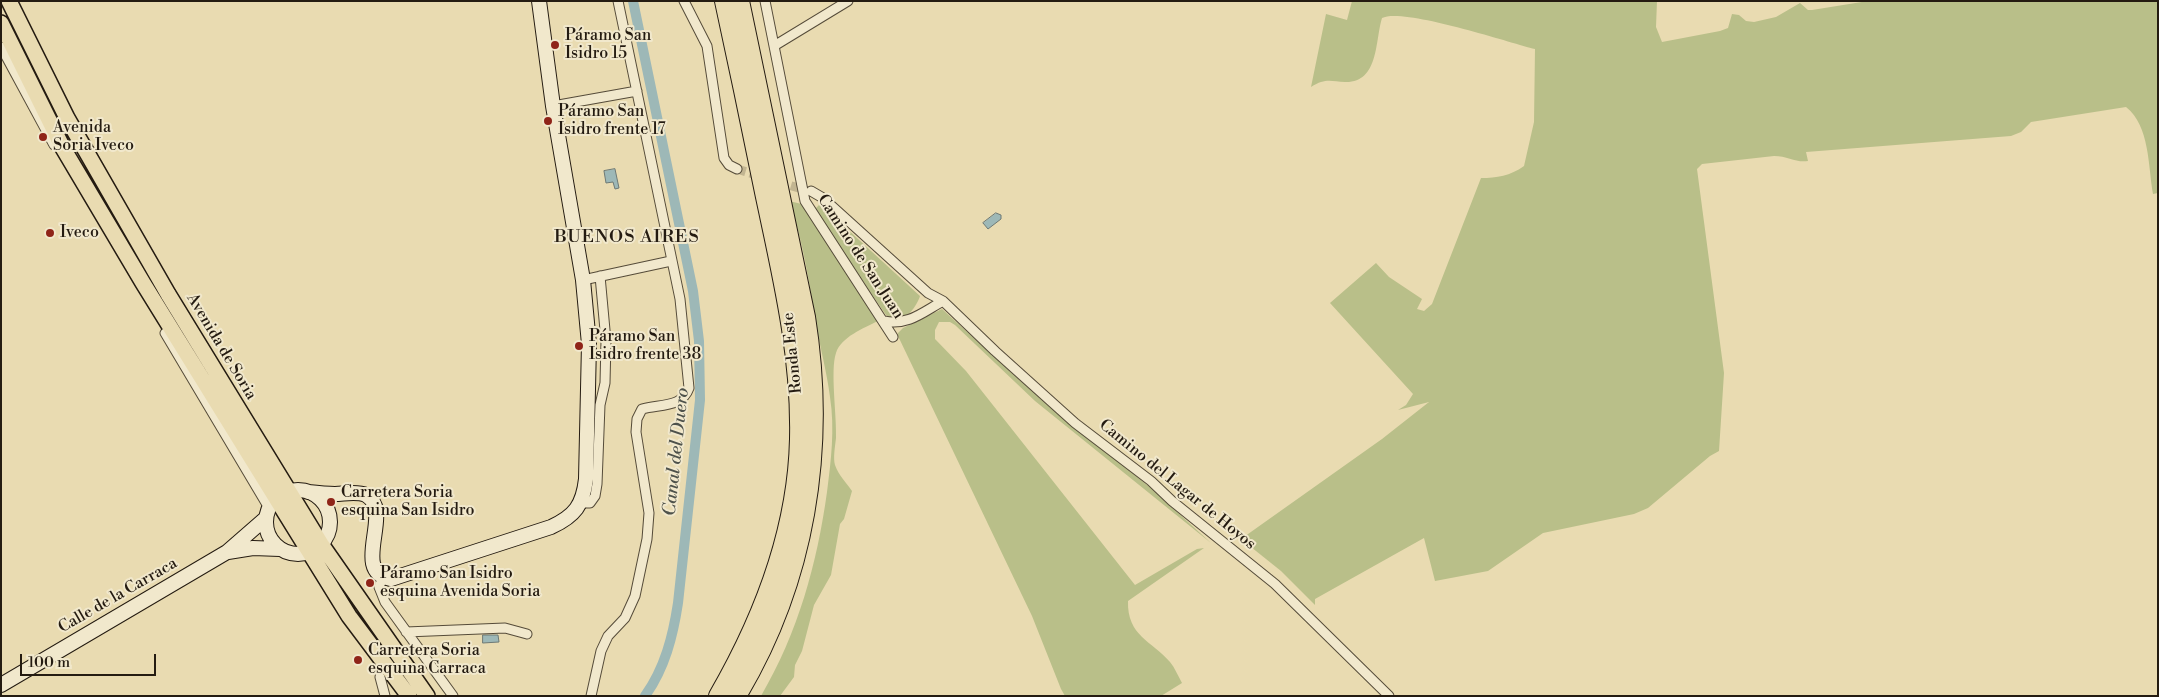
<!DOCTYPE html>
<html>
<head>
<meta charset="utf-8">
<style>
	body { margin:0 }
	#map { position:relative; width:2159px; height:697px; overflow:hidden; background:#e9dbb1; font-family:"Libre Bodoni",serif }
	canvas { display:block }
	.frame { position:absolute; inset:0; border:2px solid #241b11; pointer-events:none }
	.scale { position:absolute; left:20px; top:654px; width:136px; height:22px; box-sizing:border-box; border:2px solid #241b11; border-top:0; padding-left:6px; font-size:15px; line-height:18px; white-space:nowrap; color:#241b11; -webkit-text-stroke:4px #f1e8cc; paint-order:stroke }
</style>
</head>
<body>
<div id="map">
<canvas width="2159" height="697"></canvas>
<div class="frame"></div>
<div class="scale">100 m</div>
</div>
<script>
const ctx = document.querySelector('canvas').getContext('2d');
ctx.lineJoin = 'round';
function fill(path, color) {
  ctx.fillStyle = color;
  ctx.fill(path, 'evenodd');
}
function trace(path, color, width, dash) {
  ctx.strokeStyle = color;
  ctx.lineWidth = width;
  ctx.lineCap = dash ? 'butt' : 'round';
  ctx.setLineDash(dash || []);
  ctx.stroke(path);
}
function write(font, color, halo, rows, align = 'center') {
  ctx.font = font + ' "Libre Bodoni",serif';
  ctx.lineWidth = 4;
  ctx.setLineDash([]);
  ctx.textBaseline = 'middle';
  ctx.strokeStyle = halo;
  ctx.fillStyle = color;
  for (const [text, x, y, turn = 0] of rows) {
    ctx.save();
    ctx.translate(x, y);
    ctx.rotate((+turn || 0) * Math.PI / 180);
    ctx.textAlign = isNaN(turn) ? turn : align;
    if (halo) ctx.strokeText(text, 0, 0);
    ctx.fillText(text, 0, 0);
    ctx.restore();
  }
}
fill(new Path2D(`
	M1352,1H1657L1656,27L1662,42L1720,31L1728,28L1732,14L1739,15L1746,21L1754,22L1776,17L1800,3L1808,10H1812L1868,1H2158V193L2153,194C2148,166 2150,126 2126,107L2031,122L2021,132L2011,136L1806,152L1808,161C1796,163 1788,156 1774,156L1702,164L1697,169L1724,373L1719,451L1710,456L1648,508L1634,514L1543,533L1488,571L1435,581L1424,538L1315,599V605L1281,571L1241,539L1382,439L1429,402L1398,410L1406,405L1413,394L1330,303L1376,263L1389,277L1422,299L1417,309L1424,311L1432,304L1481,178C1497,178 1510,176 1524,166L1534,122L1535,49C1508,42 1402,7 1382,18C1375,41 1379,83 1345,82C1330,81 1325,78 1311,87L1326,14L1347,20Z
	M789,201L806,205L878,321C864,328 841,337 836,353C830,370 837,417 836,438C835,447 833,458 835,465C839,476 846,482 852,491L844,519L840,524L831,575L814,605L802,651L795,665L794,677L780,696H761C798,633 817,564 827,492C831,461 835,429 830,397C827,372 820,348 816,323C809,282 803,240 789,201Z
	M820,204L920,296C915,311 901,326 886,315L814,210Z
	M942,309L1022,382L1152,489L1211,543L1035,401L955,325L950,322H939L935,330V339L966,371L1135,585L1197,549L1204,548L1128,601C1127,636 1152,641 1170,662C1175,668 1178,676 1182,683L1161,696H1065L1061,689L1032,616L898,336V333L903,328Z`), '#b9bf89');
const water = new Path2D(`
	M615,169L619,188L615,189L613,182L606,183L604,171Z
	M996,213L1001,215V219L988,229L983,223Z
	M483,635H498L499,642L483,643Z`);
fill(water, '#9db8b7');
trace(water, '#6d7975', 1);
trace(new Path2D(`
	M633,1L693,291L699,341L700,400L678,603C673,636 665,668 645,696`), '#9db8b7', 10);
trace(new Path2D(`
	M737,169L763,177
	M778,182L809,191`), '#c2b591', 9, [9, 4.5]);
const street = new Path2D(`
	M684,1L707,46L724,158L729,165L737,169
	M765,1L805,201L893,337
	M774,46L848,1
	M1,47L54,145
	M553,106L637,91
	M811,191L823,198L928,293L943,301L995,351L1075,423L1151,481L1172,501L1275,584L1389,696
	M583,280L671,261
	M884,321C908,326 923,312 943,301
	M165,333L269,508
	M581,503H590L595,496L597,484L600,405L605,383L606,341L600,276
	M383,577L379,587L385,602L453,696
	M406,632L505,628L527,634
	M380,677L385,696
	M591,696L601,651L608,636L625,618L635,596L647,539L649,513L636,432L637,419L642,409C660,404 682,408 689,388L680,299L618,1`);
const secondary = new Path2D(`
	M266 522a32 32 0 1 1 64 0a32 32 0 1 1-64 0Z
	M308,492C317,493 326,494 335,494C344,494 357,491 366,495C395,511 349,572 391,579L551,527C575,516 583,505 586,479L589,344L583,280L553,106L539,1
	M228,552L253,548L280,549
	M1,685L227,552L266,518`);
const primary = new Path2D(`
	M9,1L67,118L168,294L321,544L427,696
	M1,23L63,148L143,283L349,616L409,696`);
const highway = new Path2D(`
	M718,696C763,618 797,529 799,439C801,356 782,277 765,197C752,132 738,66 724,1
	M737,696C806,581 827,449 806,317L740,1`);
trace(street, '#554b39', 11);
trace(secondary, '#241b11', 16);
trace(primary, '#241b11', 18);
trace(highway, '#241b11', 20);
trace(street, '#f1e8cc', 9);
trace(secondary, '#f1e8cc', 14);
trace(primary, '#e9dbb1', 15);
trace(highway, '#e9dbb1', 18);
for (const [x, y, r, color] of [
	[555,45,5,"#8f2418"],
	[548,121,5,"#8f2418"],
	[43,137,5,"#8f2418"],
	[50,233,5,"#8f2418"],
	[579,346,5,"#8f2418"],
	[331,502,5,"#8f2418"],
	[370,583,5,"#8f2418"],
	[358,660,5,"#8f2418"]
]) {
  const dot = new Path2D();
  dot.arc(x, y, r, 0, 2 * Math.PI);
  ctx.fillStyle = color;
  ctx.fill(dot);
  trace(dot, '#f1e8cc', 2);
}
write('16px', '#241b11', '#f1e8cc', [
	["Páramo San",565,36],
	["Isidro 15",565,54],
	["Páramo San",558,112],
	["Isidro frente 17",558,130],
	["Avenida",53,128],
	["Soria Iveco",53,146],
	["Iveco",60,233],
	["Páramo San",589,337],
	["Isidro frente 38",589,355],
	["Carretera Soria",341,493],
	["esquina San Isidro",341,511],
	["Páramo San Isidro",380,574],
	["esquina Avenida Soria",380,592],
	["Carretera Soria",368,651],
	["esquina Carraca",368,669]
], 'left');
write('16px', '#241b11', '#f1e8cc', [
	["Camino de San Juan",860,257,57],
	["Avenida de Soria",221,347,59],
	["Ronda Este",793,353,-96],
	["Camino del Lagar de Hoyos",1177,485,39],
	["Calle de la Carraca",118,596,-30]
]);
ctx.letterSpacing = '1px';
write('18px', '#241b11', '#f1e8cc', [
	["BUENOS AIRES",627,238]
]);
ctx.letterSpacing = '0px';
write('italic 18px', '#4e524b', '#f1e8cc', [
	["Canal del Duero",677,452,-84]
]);
</script>
</body>
</html>
